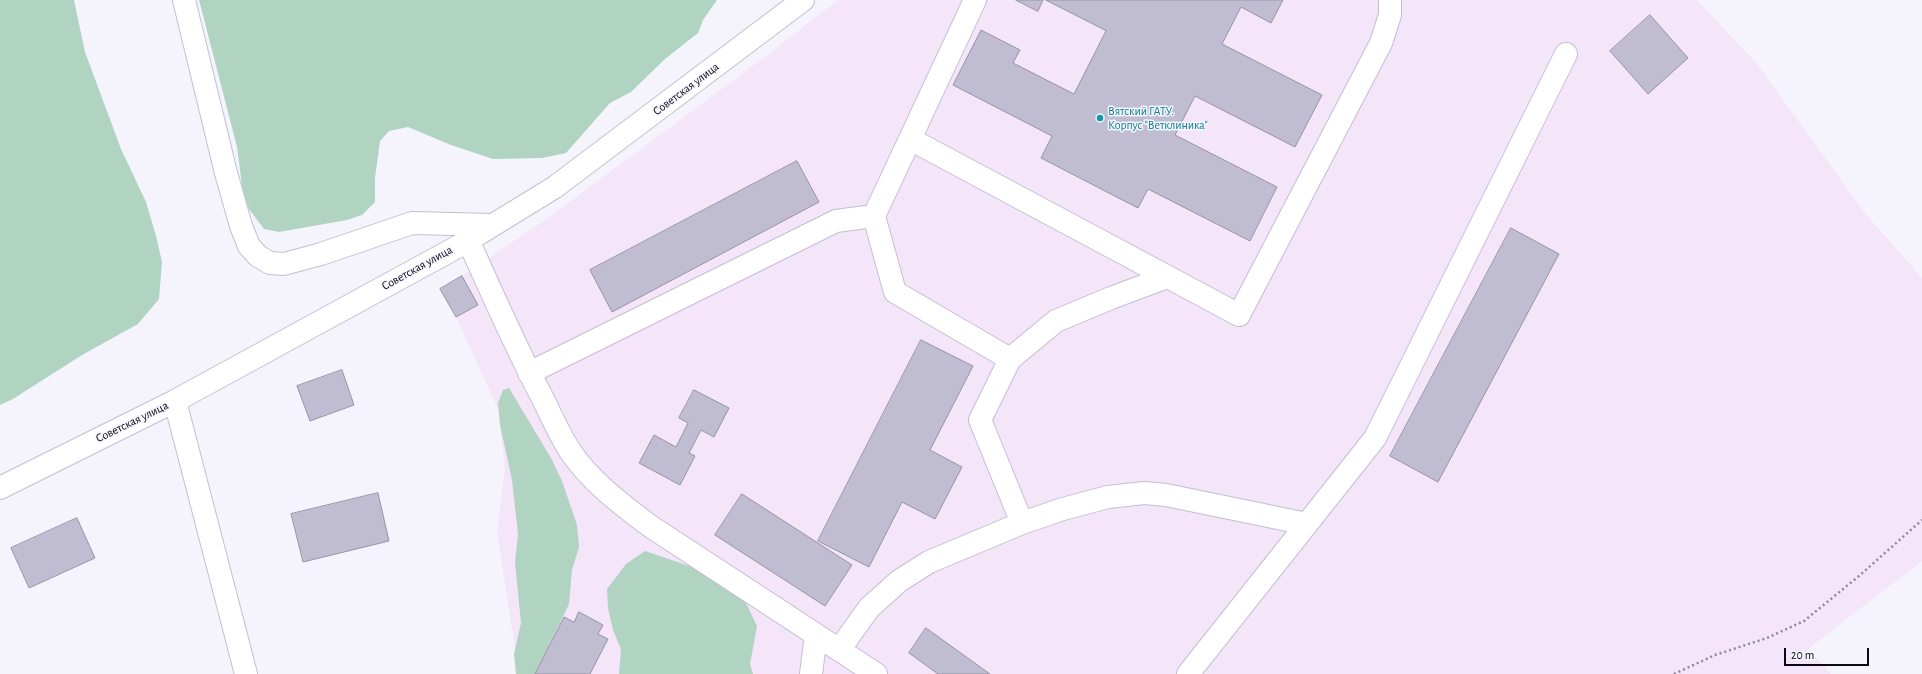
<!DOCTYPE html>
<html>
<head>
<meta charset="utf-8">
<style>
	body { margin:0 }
	#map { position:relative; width:1922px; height:674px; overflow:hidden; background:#f5f4fd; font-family:"Alegreya Sans",sans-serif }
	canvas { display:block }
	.scale { position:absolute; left:1784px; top:648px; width:85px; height:18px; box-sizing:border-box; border:2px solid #0b0a11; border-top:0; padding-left:5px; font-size:12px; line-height:14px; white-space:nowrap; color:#0b0a11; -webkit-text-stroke:3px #f5f4fd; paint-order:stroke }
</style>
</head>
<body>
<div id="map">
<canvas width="1922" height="674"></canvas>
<div class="scale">20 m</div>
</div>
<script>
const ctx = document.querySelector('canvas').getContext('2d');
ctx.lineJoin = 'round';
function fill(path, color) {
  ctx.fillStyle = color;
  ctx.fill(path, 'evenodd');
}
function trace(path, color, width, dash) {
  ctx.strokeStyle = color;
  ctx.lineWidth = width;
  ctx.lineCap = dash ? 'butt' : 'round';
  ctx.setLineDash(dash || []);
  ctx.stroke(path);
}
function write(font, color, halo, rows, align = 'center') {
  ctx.font = font + ' "Alegreya Sans",sans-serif';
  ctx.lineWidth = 3;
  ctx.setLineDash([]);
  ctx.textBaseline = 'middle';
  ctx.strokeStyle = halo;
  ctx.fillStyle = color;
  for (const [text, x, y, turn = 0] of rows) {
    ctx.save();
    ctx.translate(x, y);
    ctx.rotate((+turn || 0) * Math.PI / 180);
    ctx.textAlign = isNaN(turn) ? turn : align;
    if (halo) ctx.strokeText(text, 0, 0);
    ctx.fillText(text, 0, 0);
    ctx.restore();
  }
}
fill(new Path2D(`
	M838,0H1697L1758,65L1864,212L1922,278V561L1808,649L1831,674H519L497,532L505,468L498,409L456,317L440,289L462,276L548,218L766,56Z`), '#f4e5f9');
fill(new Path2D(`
	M0,0H74L85,52L121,149L146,202L156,236L162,262L159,299L138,324L82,355L13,399L0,405Z
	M199,0H717L703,20L698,33L665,59L631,92L610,103L566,153L542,158L493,159L451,145L408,127L389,131L380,141L375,178V202L362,215L347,220L279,232L264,229L249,209L243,193L237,147Z
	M509,388L551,458L562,481L577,525L579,547L572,570L569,604L535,674H516L514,654L521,623L515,562L518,534L512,480L500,425L498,403L503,390Z
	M645,551L707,572L745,601L757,626L750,664L753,674H619L621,649L613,630L608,608L607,589L626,564Z`), '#b1d3c1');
const building = new Path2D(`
	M1016,0H1043L1038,11Z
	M1046,0H1283L1271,23L1241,7L1222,44L1322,95L1295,147L1195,96L1175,135L1277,187L1250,241L1148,189L1138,208L1041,158L1052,136L953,85L981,30L1020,50L1013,63L1074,94L1106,31Z
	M1650,15L1688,58L1648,94L1610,51Z
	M797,161L819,202L612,312L590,270Z
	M1511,228L1559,254L1438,482L1390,456Z
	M462,276L478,305L456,317L440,289Z
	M921,340L973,366L930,450L962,467L935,519L902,502L869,567L818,541Z
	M342,370L354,405L310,421L297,386Z
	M694,390L729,408L714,437L701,430L689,453L695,456L680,485L639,463L654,435L676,447L688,423L679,418Z
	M378,493L389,541L303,562L291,514Z
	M742,494L852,565L825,606L715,535Z
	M77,518L95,558L29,588L11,548Z
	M579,612L603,625L598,634L608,639L590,674H535L564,617L574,622Z
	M926,628L990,674H938L909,653Z`);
fill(building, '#c0bdd2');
trace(building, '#9794a7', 1);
const minor = new Path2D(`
	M184,0L226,173L241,226L249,246L258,256L270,263L284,264L321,254L412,223L493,225
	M975,0L874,216L895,292L1010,359L1056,321L1111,298L1167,277
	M910,139L1239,315L1381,43L1390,15V0
	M468,240C492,293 515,346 542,397C551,415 559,434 570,451C591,482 621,504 650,526L876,674
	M1010,359L980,420L1022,523
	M529,373L836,221L874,216
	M175,401L246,674
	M0,488L175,401L459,246L555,187L803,0
	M839,650L869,608L899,581L929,562L1022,523L1063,509L1108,497L1144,493L1166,495L1307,524
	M811,674L816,635
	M1188,674L1375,438L1566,54`);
trace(minor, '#c2bfd3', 24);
trace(new Path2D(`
	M1674,674L1715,655L1767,638L1804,621L1859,576L1922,520`), '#8b8a93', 2.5, [2, 3]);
trace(minor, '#fff', 22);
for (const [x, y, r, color] of [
	[1100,118,4,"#0f9aa8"]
]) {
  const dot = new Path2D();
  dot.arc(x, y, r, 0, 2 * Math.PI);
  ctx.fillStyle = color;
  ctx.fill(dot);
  trace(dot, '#f5f4fd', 1.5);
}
write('12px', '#0b0a11', '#f5f4fd', [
	["Советская улица",686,89,-37],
	["Советская улица",417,268,-29],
	["Советская улица",132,422,-26]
]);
write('12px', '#0d838f', '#f5f4fd', [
	["Вятский ГАТУ.",1108,111],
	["Корпус \"Ветклиника\"",1108,125]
], 'left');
</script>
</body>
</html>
